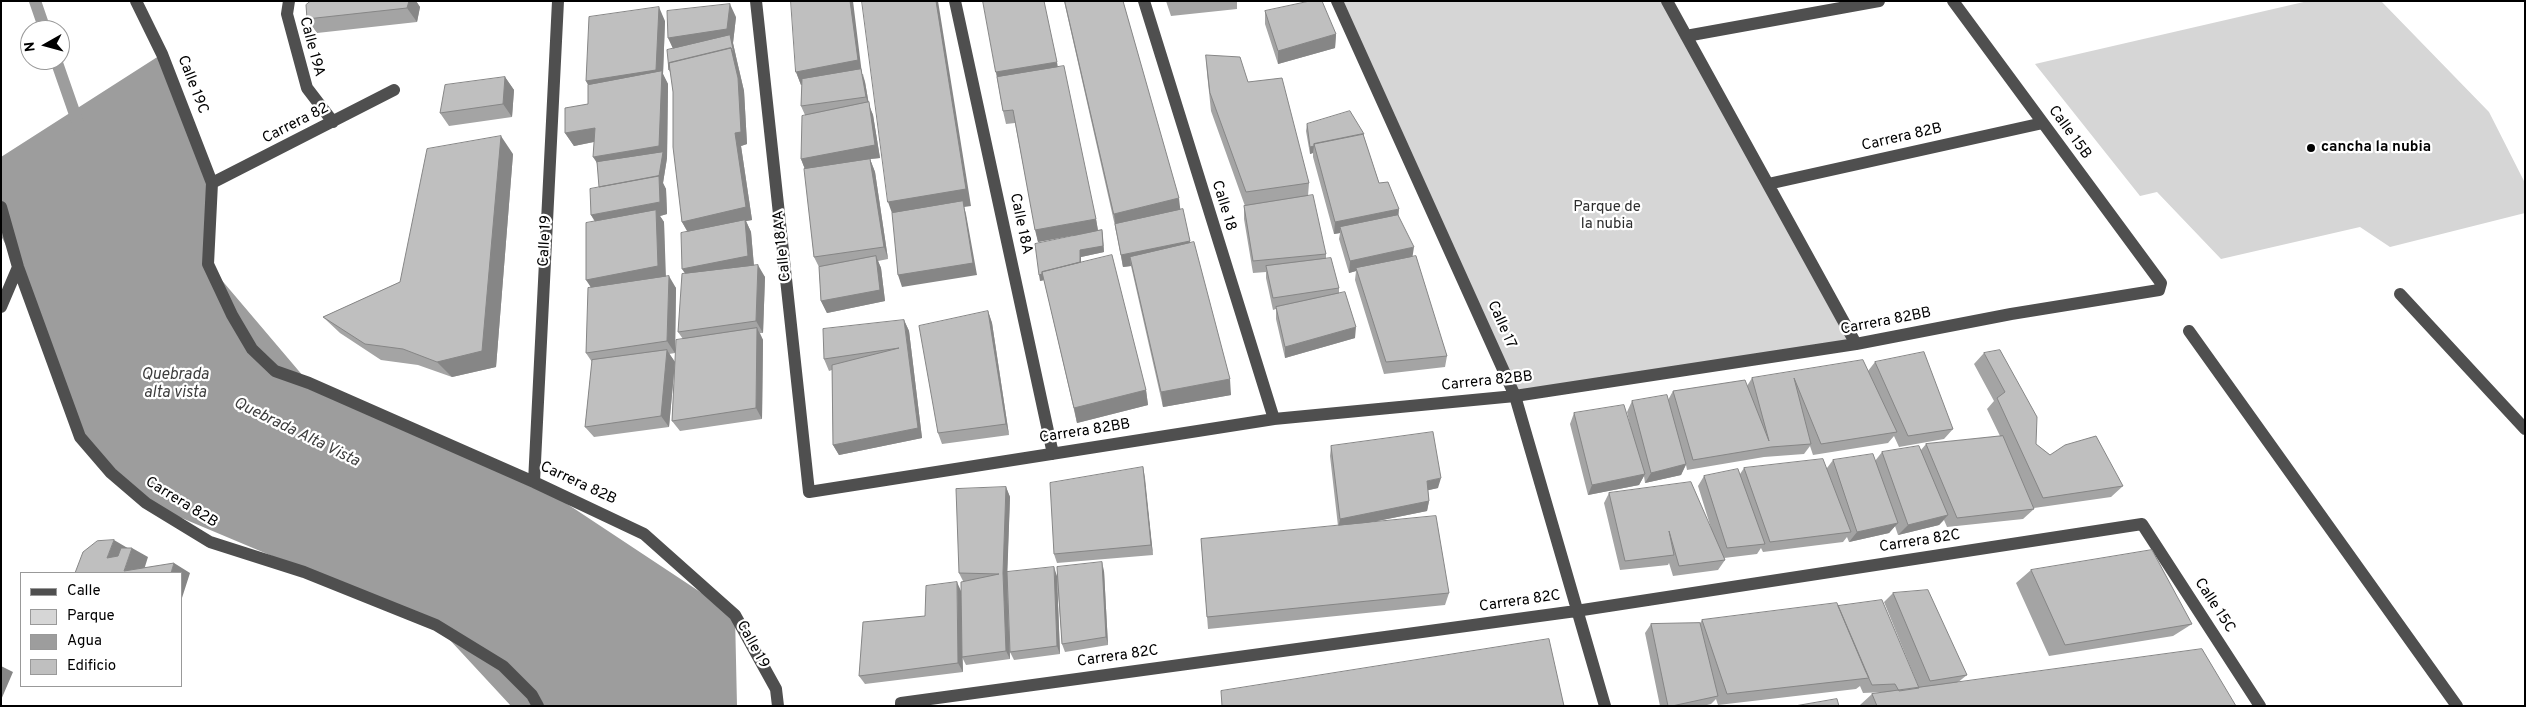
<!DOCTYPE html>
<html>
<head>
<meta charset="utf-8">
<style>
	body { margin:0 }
	#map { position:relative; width:2526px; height:707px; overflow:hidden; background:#fff; font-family:Overpass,sans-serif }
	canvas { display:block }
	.frame { position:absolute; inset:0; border:2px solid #000; pointer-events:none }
	.legend { position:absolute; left:20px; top:572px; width:162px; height:115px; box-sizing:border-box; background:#fff; border:1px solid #999; margin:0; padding:6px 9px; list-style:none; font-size:15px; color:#000 }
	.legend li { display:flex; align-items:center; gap:10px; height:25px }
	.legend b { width:25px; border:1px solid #999 }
	.north { position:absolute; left:20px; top:20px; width:50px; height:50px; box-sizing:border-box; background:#fff; border:1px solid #999; border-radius:50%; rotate:263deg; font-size:14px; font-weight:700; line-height:20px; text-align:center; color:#000 }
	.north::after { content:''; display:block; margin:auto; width:18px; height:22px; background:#000; clip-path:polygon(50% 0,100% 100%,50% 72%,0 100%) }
</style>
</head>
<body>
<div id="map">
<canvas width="2526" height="707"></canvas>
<div class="frame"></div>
<ul class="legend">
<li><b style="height:6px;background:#4f4f4f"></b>Calle</li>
<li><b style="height:14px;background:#d6d6d6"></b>Parque</li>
<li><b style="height:14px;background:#9d9d9d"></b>Agua</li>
<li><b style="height:14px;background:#bfbfbf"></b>Edificio</li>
</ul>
<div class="north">N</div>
</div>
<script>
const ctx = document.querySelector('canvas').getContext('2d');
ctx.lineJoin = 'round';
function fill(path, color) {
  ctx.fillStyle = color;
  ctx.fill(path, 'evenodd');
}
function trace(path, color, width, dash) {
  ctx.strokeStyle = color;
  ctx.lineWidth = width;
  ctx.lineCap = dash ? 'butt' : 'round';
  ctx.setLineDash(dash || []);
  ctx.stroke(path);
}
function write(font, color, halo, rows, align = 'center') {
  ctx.font = font + ' Overpass,sans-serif';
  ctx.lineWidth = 4.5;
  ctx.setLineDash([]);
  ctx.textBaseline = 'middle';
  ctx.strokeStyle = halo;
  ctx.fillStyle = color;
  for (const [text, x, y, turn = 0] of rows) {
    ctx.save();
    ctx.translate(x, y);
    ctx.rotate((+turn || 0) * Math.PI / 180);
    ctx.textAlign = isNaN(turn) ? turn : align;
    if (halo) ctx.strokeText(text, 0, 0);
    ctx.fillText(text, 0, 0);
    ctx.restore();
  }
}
fill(new Path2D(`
	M1337,1H1667L1856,344L1516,396Z
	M2308,1H2381L2489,112L2525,183V213L2390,247L2360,227L2221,259L2157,192L2140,196L2035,64Z`), '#d6d6d6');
fill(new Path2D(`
	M162,54L212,183L208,264L309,383L534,482L735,615L737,706H511L436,625L146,503L80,437L18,267L1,236V157Z`), '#9d9d9d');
trace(new Path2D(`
	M35,1L45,30
	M56,60L79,126`), '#9d9d9d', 12);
trace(new Path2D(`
	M136,1L162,54L212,183L208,264L232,315L252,349L275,371L309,383L534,482L644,534L735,615L776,689L778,706
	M289,1L287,14L307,88L333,122
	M756,1L809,492L1274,419L1515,396L1856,344L2011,314L2159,290L2161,283L1953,1
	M955,1L1053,454
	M1144,1L1274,419
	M1337,1L1515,396L1605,706
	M1667,1L1856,344
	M1686,36L1879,1
	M212,183L394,90
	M1768,184L2043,123
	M1,207L18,267L80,437L111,473L146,503L210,542L304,572L436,625L503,666L532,695L538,706
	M2400,294L2525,429
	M1,307L18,267
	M2189,331L2457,706
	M534,482L558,1
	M901,706V703L1576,611L2142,524L2260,706`), '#4f4f4f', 12);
fill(new Path2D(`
	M311,1H416L420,7L417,22L317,33L307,19Z
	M983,1L1058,67L1096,219L1098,230H1102L1103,236L1104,252L1081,257V262L1146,390L1148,405L1077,423L1044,280L1040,281L1074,235L1038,242L1015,123L1006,124L1003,111Z
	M1064,1H1123L1180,210L1190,243L1231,395L1163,407L1131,266L1123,267L1115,226Z
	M1166,1H1237V9L1171,16Z
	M1265,11L1336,34L1335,48L1278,64L1265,24Z
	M736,17L733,43L737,61L744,91L747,144L741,146L752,220L746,221L751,232L754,265L765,277L763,333H760L763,340L762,419L680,431L672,421L675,362L669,427L594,437L585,427L592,362L586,353L595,222L591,215L600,187L594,142L574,146L565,133L588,104V85L586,81L665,21L663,74L668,84L667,158L663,183L666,189L667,214L660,216L664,222L665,276L676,288L675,353L669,354L675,362L683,339L678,332L685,274L687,231L682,222L673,49Z
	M1206,55L1248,82L1309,183L1308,196L1326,254V259L1339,288V293L1355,338L1285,358L1276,319V309L1273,310L1266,278V272L1253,273L1244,219V206H1245L1211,111L1207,73Z
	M796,72L863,74L865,82L869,105L873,115L880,158L870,159L875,172L888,259L878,261L881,268L885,301L827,313L821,301L819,267L814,257L805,169L801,159L805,115L801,106L802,85H801Z
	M505,77L514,90L512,117L449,126L440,113Z
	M1307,124L1364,137L1379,183L1398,215L1412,257L1447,356L1445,367L1384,374L1355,280L1356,271L1349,273L1339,239L1340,233L1334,234L1313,157V153L1310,154L1306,131Z
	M513,154L496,367L452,377L418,365L381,360L340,333L323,317L400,282Z
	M988,311L992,323L1009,435L942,444L938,433Z
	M904,320L909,331L922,438L839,455L833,445L832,370L829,371L824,359Z
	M1984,353L2036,444L2050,455L2123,486L2111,497L2034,508V509L2023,519L1947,527L1944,520L1939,525L1898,535L1895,526L1889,533L1849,542L1847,537L1843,542L1763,552L1761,548L1757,554L1724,558L1725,560L1718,570L1673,576L1669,563L1668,565L1620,570L1604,503L1609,493L1711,528L1698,486L1704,476L1740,474L1744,468H1827L1833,460L1875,461L1882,452L1921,450L1926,444L2000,436L1987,409L1994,401L1974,364Z
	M1875,362L1953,429L1944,439L1899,447L1894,436L1888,443L1813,455L1810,446L1804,454L1764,457L1687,470L1686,465L1681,475L1645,483L1644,476L1639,485L1588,495L1570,424L1574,413L1633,437L1627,412L1632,401L1668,400L1673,391L1747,386L1752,378L1868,371Z
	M1331,446L1438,488L1428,490L1429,501L1427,511L1367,523L1449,593L1445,605L1208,629L1201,539L1338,526L1330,456Z
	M1143,467L1153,555L1057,563L1054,554Z
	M1006,487L1010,497L1007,572L1057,576L1104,571L1108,645L1065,652L1062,644L1057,579L1060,654L1014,660L1010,652L1007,576L1010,659L966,665L962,657L963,672L865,684L859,676L962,617L963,581L959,573Z
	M2031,570L2192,624L2173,636L2049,656L2016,583Z
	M1893,593L1967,675L1957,683L2236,706H1860V705L1872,694L1885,692L1863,693L1860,686L1856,689L1718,705L1716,699L1711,704L1703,706H1660L1645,633L1651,624L1700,623L1702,620L1838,606L1919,688L1884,602Z`), '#a4a4a4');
fill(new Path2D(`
	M409,1H416L420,7L417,22L407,8Z
	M850,1H853L862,74L865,82L869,105L873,115L880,158L870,159L875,172L888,259L884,247L806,172L801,159L869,107L866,97L862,74L801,85L796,72Z
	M936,1H938L971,206L964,207L966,214L977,275L902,287L898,275L894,219L888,202Z
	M730,4L736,17L733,43L737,61L744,91L747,144L741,146L752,220L746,221L751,232L754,268L690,281L682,269L689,234L682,222L673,77L669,70L731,48L732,43L674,51L668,38Z
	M659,7L665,21L663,74L668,84L667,158L663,183L666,189L667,214L660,216L664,222L666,278L594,292L586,280L599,227L591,215L660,202L601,169L593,157L659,146L594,94L586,81Z
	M1336,34L1335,48L1278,64V51Z
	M1057,62L1060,80L1000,90L996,72Z
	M505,77L514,90L512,117L503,104Z
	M595,128L603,140L574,146L565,133Z
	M501,136L513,154L496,367L452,377L437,362Z
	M1314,146L1313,153L1310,154V147Z
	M1179,198L1181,215L1116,231L1114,214Z
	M1399,209L1398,222L1340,227V233L1334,234L1335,222Z
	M1096,219L1098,231L1038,242L1035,230Z
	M1102,230L1104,252L1081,257V272L1040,281L1039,275L1080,250Z
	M1190,241L1191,253L1130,257L1131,266L1123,267L1121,255Z
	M1414,247L1412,260L1356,268V271L1349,273L1350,261Z
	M876,256L881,268L885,301L827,313L821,301Z
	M758,265L765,277L763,333L756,321Z
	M669,276L676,288L675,353L667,341Z
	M988,311L992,323L1009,435L1006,424Z
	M904,320L909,331L922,438L839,455L833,445L918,428Z
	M1356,327L1355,338L1285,358V347Z
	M757,328L763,340L762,419L756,408Z
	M667,350L675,362L669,427L661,416Z
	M1230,379L1231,395L1163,407L1161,392Z
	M1146,390L1148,405L1077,423L1074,408Z
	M1686,464L1681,475L1645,483L1651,473Z
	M1143,467L1145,478L1153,555L1151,545Z
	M1645,474L1639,485L1588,495L1592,485Z
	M1441,478L1438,488L1425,491L1427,481Z
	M1006,487L1010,497L1007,583L1010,659L1006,651L1003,573Z
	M1429,501L1427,511L1338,529L1340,519Z
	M1948,515L1939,525L1898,535L1908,525Z
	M1898,523L1889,533L1849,542L1857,532Z
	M114,540L131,550L124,568L107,558Z
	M132,548L148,557L143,573L124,571Z
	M1102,562L1104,571L1108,645L1106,637Z
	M174,563L190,573L181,601V573H171Z
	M1054,567L1057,576L1060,654L1057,646Z
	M957,582L961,591L963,672L958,663Z
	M1,666L13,672L1,700Z`), '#868686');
const building = new Path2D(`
	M311,1H409L407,8L307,19L306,5Z
	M791,1H850L858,60L796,72Z
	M862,1H936L966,189L888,202Z
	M983,1H1044L1057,62L996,72Z
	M1065,1H1123L1179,198L1114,214Z
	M1310,1H1322L1336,34L1278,51L1265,11Z
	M730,4L727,29L668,38L667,11Z
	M659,7L656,70L586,81L589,17Z
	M730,35L734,54L731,48L669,63V70L667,50Z
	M731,48L738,78L741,132L735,133L746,207L682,222L673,147V92L669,63Z
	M1206,55L1240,57L1248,82L1282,78L1309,183L1246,192L1210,93Z
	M1064,66L1096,219L1035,230L1013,110L1003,111L997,77Z
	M861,69L866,97L801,106L802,79Z
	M662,71L659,146L593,157L595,128L565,133V108L588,104V85Z
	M505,77L503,104L440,113L445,85Z
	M869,102L875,145L801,159L802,116Z
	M1350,111L1364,134L1314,144V146L1310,147L1307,124Z
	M1363,134L1379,183L1388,182L1399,209L1335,222L1314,144Z
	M501,136L482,351L437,362L403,349L365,344L323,317L400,282L427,149Z
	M663,152L659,176L599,187L597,162Z
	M870,159L884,247L814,257L804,169Z
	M659,176L660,202L591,215L590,189Z
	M1313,195L1326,254L1253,261L1244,206Z
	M963,201L973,263L898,275L892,213Z
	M1183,209L1190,241L1121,255L1115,224Z
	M656,210L658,266L586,280V223Z
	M1398,215L1414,247L1350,261L1340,227Z
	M745,220L748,256L682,269L681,233Z
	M1102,230L1103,246L1080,250V262L1042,272V274L1039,275L1035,244Z
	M1194,242L1230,379L1161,392L1130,257Z
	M1112,255L1146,390L1074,408L1042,272Z
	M876,256L880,290L821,301L819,267Z
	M1416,256L1447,356L1386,362L1356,268Z
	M1331,258L1339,288L1273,298L1266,266Z
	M758,265L756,321L678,332L682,274Z
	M669,276L667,341L586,353L588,288Z
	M1345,292L1356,327L1285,347L1276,307Z
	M988,311L1006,424L938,433L919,326Z
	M904,320L918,428L833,445L832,365L899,348L824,359L823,329Z
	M757,328L756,408L672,421L676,340Z
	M667,350L661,416L585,427L592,360Z
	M2000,350L2037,417L2036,444L2050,455L2065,445L2096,436L2123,486L2043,498L1997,398L2005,392L1984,353Z
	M1924,352L1953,429L1908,436L1875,362Z
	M1863,360L1897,432L1821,444L1794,378L1811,444L1771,447L1693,460L1673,391L1745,380L1769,441L1752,378Z
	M1667,395L1686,464L1651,473L1632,401Z
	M1624,405L1645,474L1592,485L1574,413Z
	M1433,432L1441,478L1427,481L1429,501L1340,519L1331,446Z
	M2003,436L2034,509L1957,518L1926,444Z
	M1919,446L1948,515L1908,525L1882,452Z
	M1873,454L1898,523L1857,532L1833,460Z
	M1823,459L1851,532L1770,542L1744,468Z
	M1143,467L1151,545L1054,554L1050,483Z
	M1738,469L1765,544L1727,548L1704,476Z
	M1691,482L1725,560L1679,566L1669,531L1674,555L1625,561L1609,493Z
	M1006,487L1003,573L1006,651L962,657L961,582L999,574L959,573L956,489Z
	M1436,516L1449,593L1207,617L1201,539Z
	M114,540L107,558L118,556L121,548H132L124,571L174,563L171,573H75L83,552L97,541Z
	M2152,550L2192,624L2065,645L2031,570Z
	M1102,562L1106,637L1062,644L1057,567Z
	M1054,567L1057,646L1010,652L1007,572Z
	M957,582L958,663L859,676L863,622L925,616L926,586Z
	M1928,590L1967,675L1930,681L1893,593Z
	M1882,600L1919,688L1899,691L1895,684L1872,685L1865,670L1838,606Z
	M1837,603L1869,678L1727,694L1702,620Z
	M1700,623L1718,696L1672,706H1668L1651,624Z
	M1549,639L1564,706H1222L1221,691Z
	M2202,649L2236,706H1877L1872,694Z
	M1837,699L1839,706H1795Z`);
fill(building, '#bfbfbf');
trace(building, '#868686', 1);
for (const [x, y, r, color] of [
	[2311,148,5,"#000"]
]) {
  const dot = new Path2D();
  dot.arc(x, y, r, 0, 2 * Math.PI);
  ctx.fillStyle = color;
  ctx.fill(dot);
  trace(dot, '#fff', 2);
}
write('15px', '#000', '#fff', [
	["Calle 19A",311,47,75],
	["Calle 19C",192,85,69],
	["Carrera 82",296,124,-27],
	["Calle 15B",2069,133,54],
	["Carrera 82B",1902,138,-13],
	["Calle 18",1223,206,73],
	["Calle 18A",1020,224,78],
	["Calle 19",546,241,-87],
	["Calle 18AA",783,246,-96],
	["Carrera 82BB",1886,322,-11],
	["Calle 17",1501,325,66],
	["Carrera 82BB",1487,382,-6],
	["Carrera 82BB",1085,432,-9],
	["Carrera 82B",578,484,25],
	["Carrera 82B",181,503,32],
	["Carrera 82C",1920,542,-9],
	["Carrera 82C",1520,602,-8],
	["Calle 15C",2214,606,57],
	["Calle 19",752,645,61],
	["Carrera 82C",1118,657,-8]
]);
write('bold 15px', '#000', '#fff', [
	["cancha la nubia",2321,148]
], 'left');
write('15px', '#2d2d2d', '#fff', [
	["Parque de",1607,208],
	["la nubia",1607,225]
]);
write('italic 16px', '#3e3e3e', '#fff', [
	["Quebrada",175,376],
	["alta vista",175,394],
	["Quebrada Alta Vista",296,433,26]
]);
</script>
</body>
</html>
